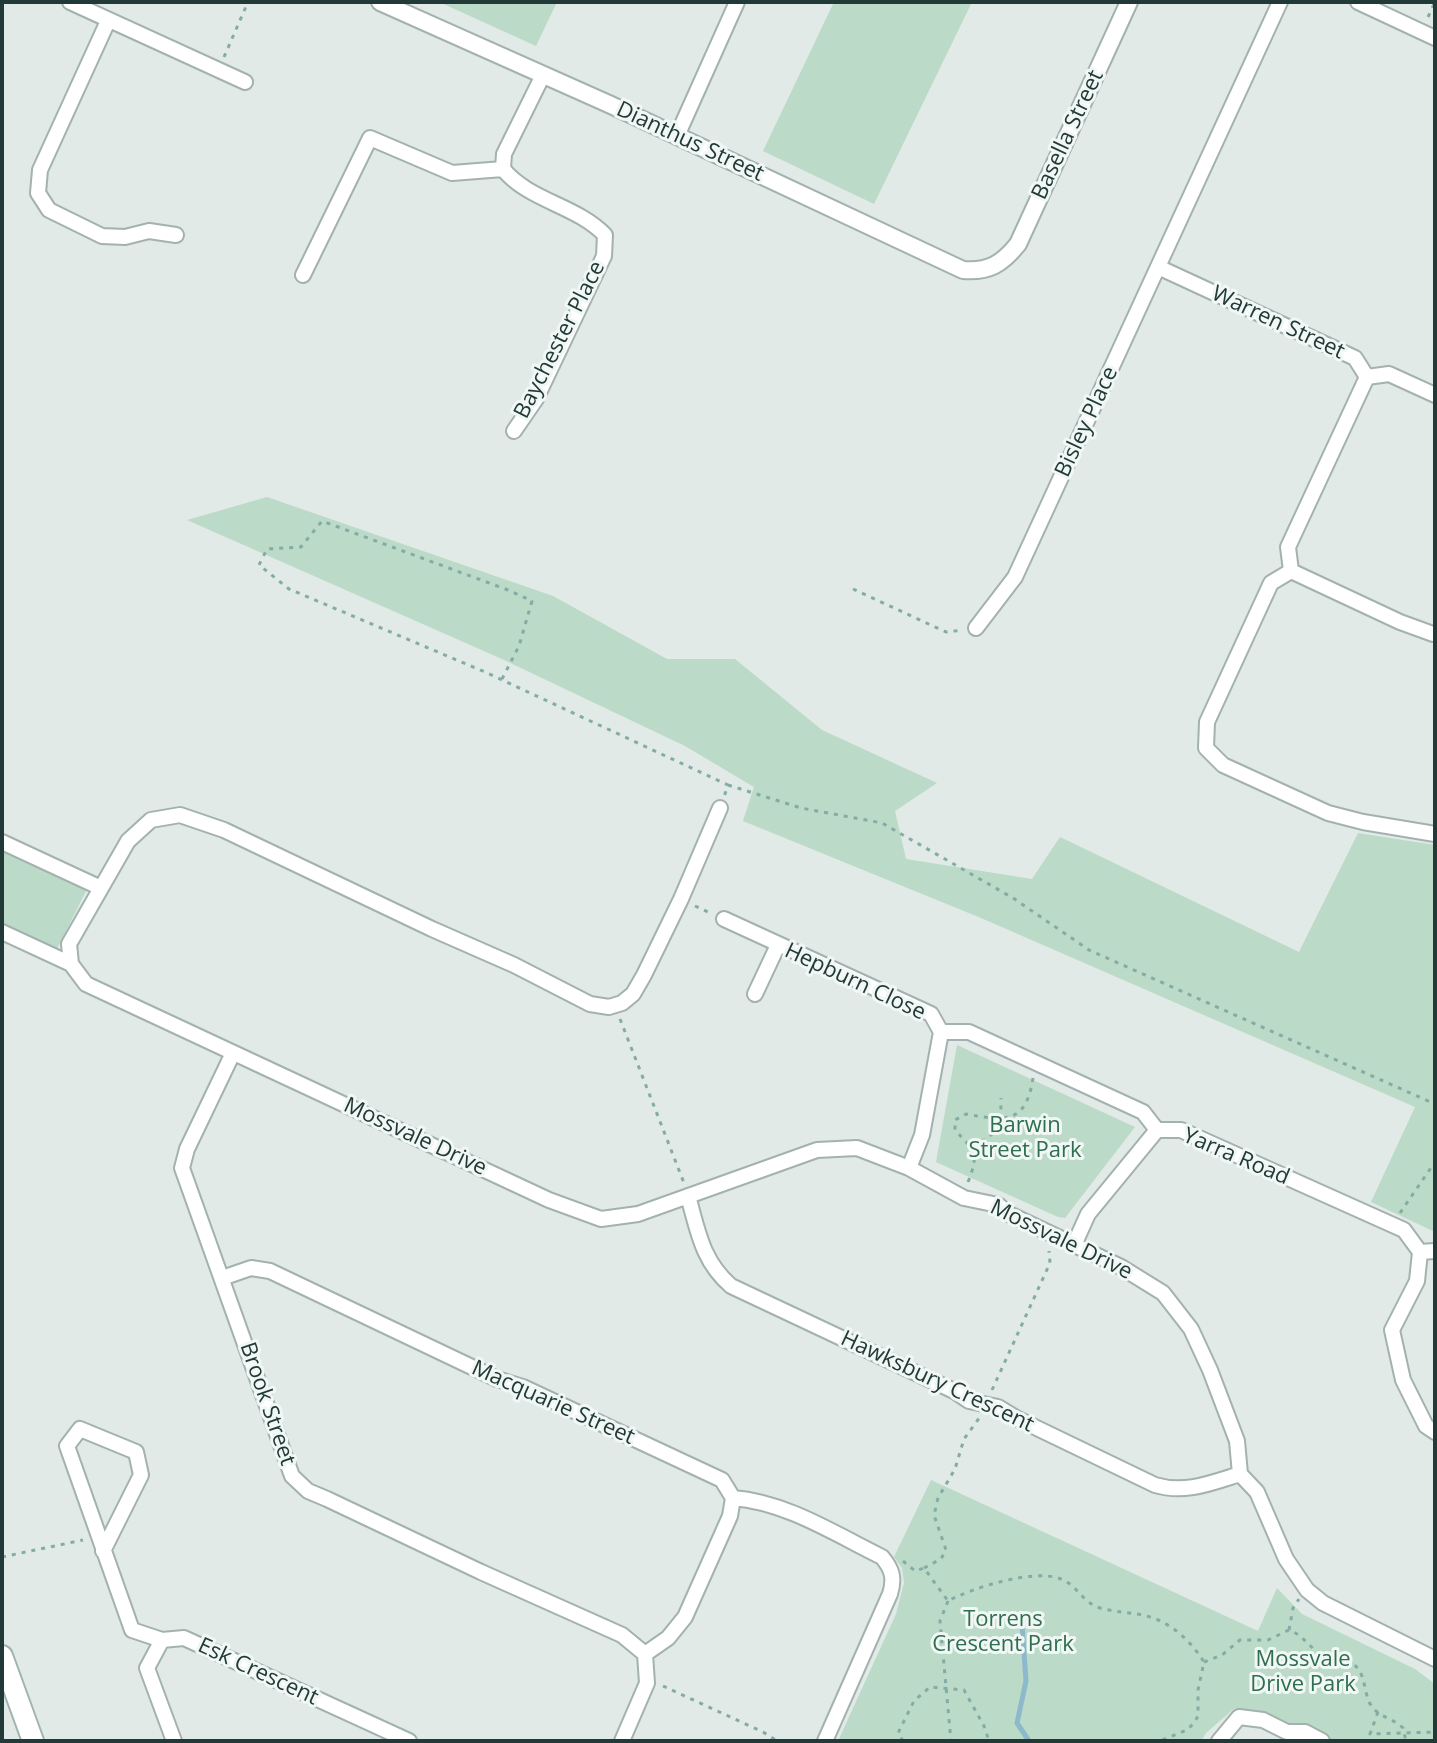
<!DOCTYPE html>
<html>
<head>
<meta charset="utf-8">
<style>
	body { margin:0 }
	#map { position:relative; width:1437px; height:1743px; overflow:hidden; background:#e1eae7; font-family:"Open Sans",sans-serif }
	canvas { display:block }
	.frame { position:absolute; inset:0; border:4px solid #223a37; pointer-events:none }
</style>
</head>
<body>
<div id="map">
<canvas width="1437" height="1743"></canvas>
<div class="frame"></div>
</div>
<script>
const ctx = document.querySelector('canvas').getContext('2d');
ctx.lineJoin = 'round';
function fill(path, color) {
  ctx.fillStyle = color;
  ctx.fill(path, 'evenodd');
}
function trace(path, color, width, dash) {
  ctx.strokeStyle = color;
  ctx.lineWidth = width;
  ctx.lineCap = dash ? 'butt' : 'round';
  ctx.setLineDash(dash || []);
  ctx.stroke(path);
}
function write(font, color, halo, rows, align = 'center') {
  ctx.font = font + ' "Open Sans",sans-serif';
  ctx.lineWidth = 6;
  ctx.setLineDash([]);
  ctx.textBaseline = 'middle';
  ctx.strokeStyle = halo;
  ctx.fillStyle = color;
  for (const [text, x, y, turn = 0] of rows) {
    ctx.save();
    ctx.translate(x, y);
    ctx.rotate((+turn || 0) * Math.PI / 180);
    ctx.textAlign = isNaN(turn) ? turn : align;
    if (halo) ctx.strokeText(text, 0, 0);
    ctx.fillText(text, 0, 0);
    ctx.restore();
  }
}
fill(new Path2D(`
	M439,2H557L536,46Z
	M834,2H972L874,204L763,151Z
	M267,497L553,596L667,659H735L822,730L937,783L895,811L906,859L1032,879L1060,837L1299,952L1358,833L1435,845V1232L1371,1202L1415,1107L981,918L743,821L754,787L685,746L502,659L187,520Z
	M2,849L87,889L57,949L2,924Z
	M957,1045L1135,1127L1065,1218L1058,1217L936,1162Z
	M931,1480L1258,1631L1277,1588L1302,1614L1415,1669L1435,1684V1741H1330L1264,1713L1235,1708L1206,1733L1201,1741H838L896,1614L904,1583L902,1568L894,1557Z`), '#bbdac7');
trace(new Path2D(`
	M1022,1624L1026,1681L1017,1723L1029,1741`), '#8cbacc', 5);
const minor = new Path2D(`
	M70,2L245,82
	M1358,2L1435,38
	M108,21L40,170L38,193L49,210L102,236L125,237L149,231L176,235
	M677,136L737,2
	M1158,267L1355,358L1367,377L1389,374L1435,395
	M303,275L370,138L452,173L503,169
	M1367,377L1288,547L1291,571L1271,583L1207,722L1206,748L1223,765L1328,813L1363,822L1435,834
	M514,431L536,399L604,256L605,235C576,205 529,201 503,169L504,154L543,75
	M1291,571L1400,622L1433,634
	M976,628L1015,577L1280,2
	M720,808L681,899L644,975L633,994L622,1003L609,1007L590,1004L514,965L432,929L224,830L180,815L151,820L128,841L69,944L71,964L86,984L549,1200L601,1219L638,1214L817,1150L857,1148L909,1168L964,1198L998,1205L1009,1214L1121,1267L1163,1293L1191,1329L1210,1370L1237,1441L1240,1474L1257,1492L1286,1559L1307,1590L1323,1603L1435,1659
	M2,842L101,888
	M724,919L931,1014L941,1032L922,1135L909,1168
	M2,932L71,964
	M755,994L778,945
	M941,1032H969L1143,1112L1157,1130
	M688,1196C698,1231 702,1261 731,1286L954,1391L969,1401L998,1407L1016,1418L1155,1485C1185,1494 1211,1483 1240,1474
	M1074,1245L1088,1214L1157,1130H1181L1404,1230L1420,1252L1435,1251
	M1420,1252L1417,1281L1392,1330L1403,1380L1426,1426L1435,1432
	M222,1278L251,1268L270,1271L497,1379L523,1387L722,1480L733,1498L730,1516L685,1617L668,1638L645,1654L622,1635L481,1572L327,1499L308,1491L292,1476L182,1168L187,1149L233,1053
	M733,1498C786,1502 835,1534 882,1557C892,1569 895,1578 890,1594L825,1741
	M103,1551L141,1475L136,1452L80,1429L67,1446L132,1630L162,1640L184,1638L409,1741
	M162,1640L147,1668L174,1741
	M622,1741L647,1683L645,1654
	M1219,1741L1239,1717L1263,1720L1287,1732H1305L1322,1741`);
const tertiary = new Path2D(`
	M380,2L611,105L963,270C989,272 1002,264 1018,244L1129,2`);
const secondary = new Path2D(`
	M2,1656L33,1741`);
trace(minor, '#a4b2af', 18);
trace(tertiary, '#a4b2af', 20);
trace(secondary, '#a0b5b1', 24);
trace(new Path2D(`
	M1428,17L1435,2
	M224,57L248,2
	M853,589L946,632L963,630
	M502,679L519,646L532,601L508,590L322,521L301,547L267,549L259,565L289,589L485,672L728,785L724,797
	M728,785L801,808L882,823L1013,898L1089,950L1435,1104
	M695,906L710,913
	M620,1019L684,1183
	M973,1147C999,1132 1001,1127 1001,1098
	M968,1182C980,1152 974,1151 955,1130V1120L966,1114C1004,1121 1026,1125 1033,1078
	M1400,1213L1435,1162
	M992,1390L1050,1263L1049,1251
	M2,1557L83,1540
	M903,1561L915,1571L924,1568L948,1601C972,1588 1034,1568 1061,1579C1077,1585 1082,1602 1100,1608C1114,1612 1128,1612 1142,1615C1169,1620 1190,1640 1204,1662L1198,1690V1716L1194,1723L1187,1730L1160,1741
	M924,1568L941,1559L946,1550L934,1515L938,1498L955,1469L964,1439L980,1417
	M948,1601L940,1621L951,1741
	M1289,1630L1293,1608L1299,1599
	M1204,1662L1222,1655L1240,1640H1268L1289,1630C1304,1635 1310,1650 1325,1656C1336,1661 1351,1658 1359,1670C1367,1683 1364,1702 1376,1711C1384,1718 1395,1720 1403,1728L1406,1741
	M663,1686L763,1732L777,1741
	M1378,1712L1370,1734L1435,1732
	M903,1741L898,1733L914,1701L930,1687L964,1690L984,1726L989,1741`), '#83aca5', 3, [4, 6]);
trace(minor, '#fff', 14);
trace(tertiary, '#fff', 16);
trace(secondary, '#fff', 20);
write('22px', '#223a37', '#f1f7f5', [
	["Basella Street",1068,135,-65],
	["Dianthus Street",690,142,25],
	["Warren Street",1278,323,25],
	["Baychester Place",560,340,-63],
	["Bisley Place",1087,422,-65],
	["Hepburn Close",855,982,25],
	["Mossvale Drive",415,1137,25],
	["Yarra Road",1236,1157,23],
	["Mossvale Drive",1061,1240,26],
	["Hawksbury Crescent",937,1382,25],
	["Macquarie Street",553,1403,24],
	["Brook Street",267,1404,71],
	["Esk Crescent",258,1672,25]
]);
write('22px', '#2f6e50', '#f1f7f5', [
	["Barwin",1025,1126],
	["Street Park",1025,1151],
	["Torrens",1003,1620],
	["Crescent Park",1003,1645],
	["Mossvale",1303,1660],
	["Drive Park",1303,1685]
]);
</script>
</body>
</html>
